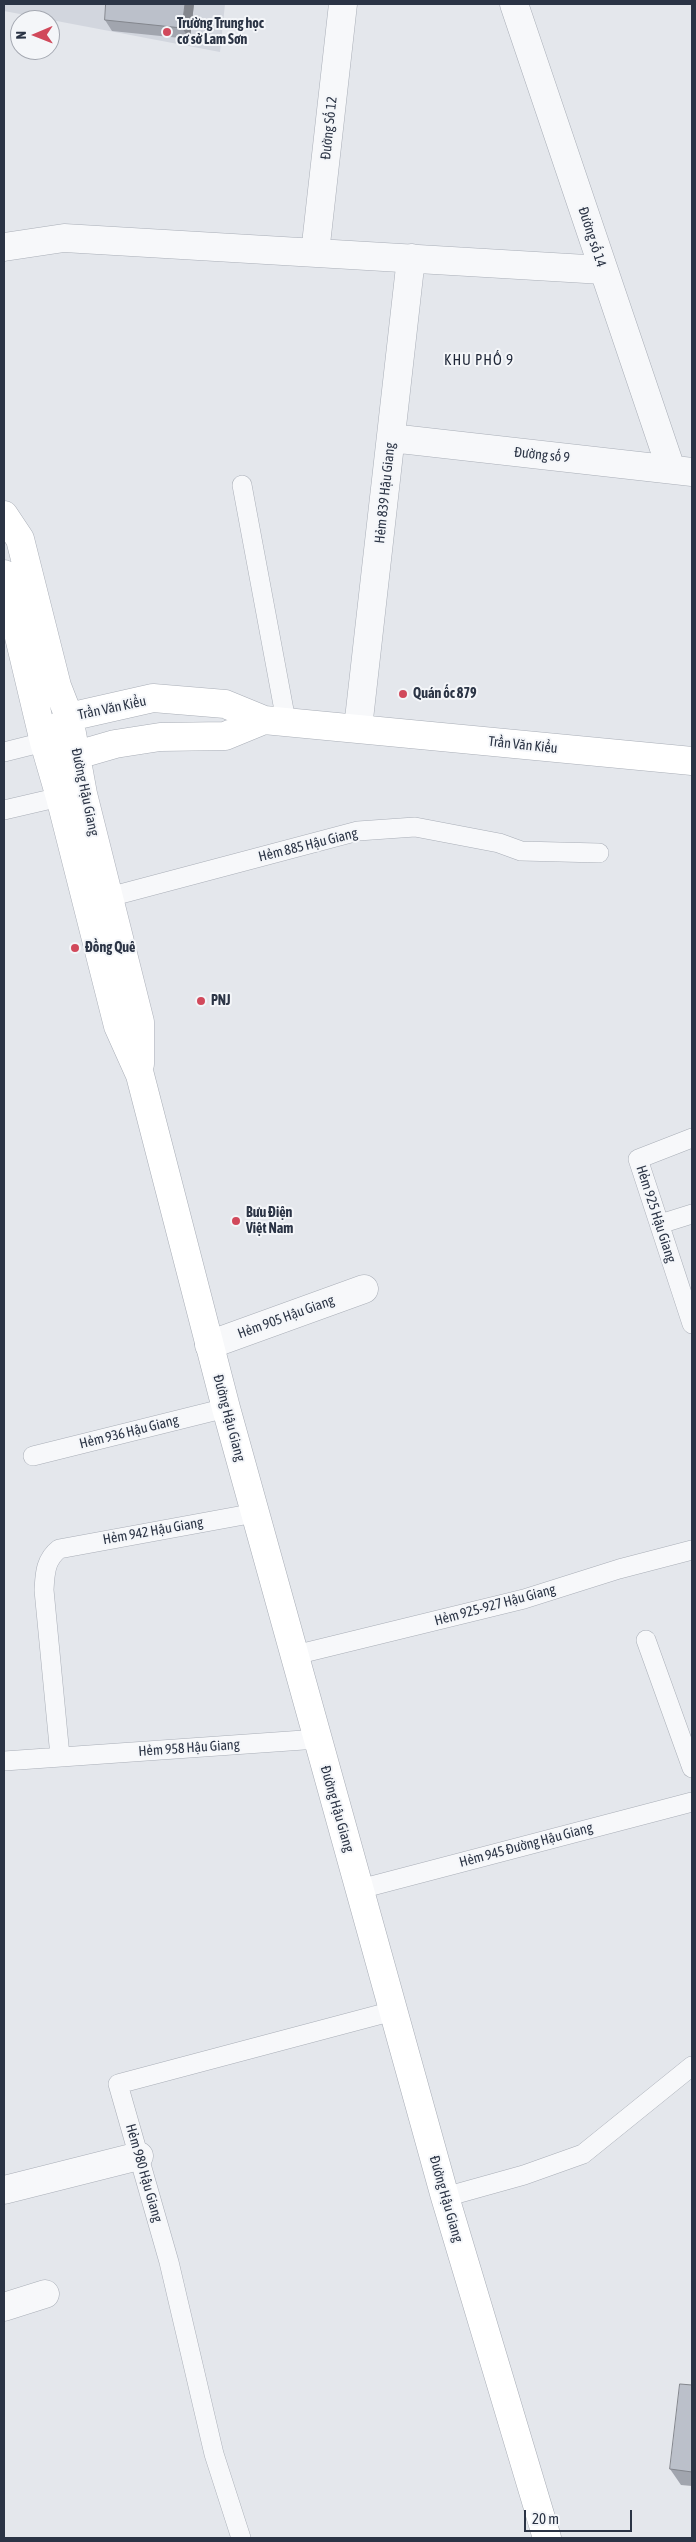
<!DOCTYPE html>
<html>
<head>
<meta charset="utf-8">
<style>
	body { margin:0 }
	#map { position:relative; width:696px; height:2542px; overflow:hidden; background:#e4e7ec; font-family:"Asap Condensed",sans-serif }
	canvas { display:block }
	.frame { position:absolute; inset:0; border:5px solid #2b3445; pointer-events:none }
	.north { position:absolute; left:10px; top:10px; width:50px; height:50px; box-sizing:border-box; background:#f4f6f9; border:1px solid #a4a8b1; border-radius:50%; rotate:269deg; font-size:14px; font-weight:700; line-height:20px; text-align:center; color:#2b3445 }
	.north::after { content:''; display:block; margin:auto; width:18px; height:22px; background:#d1495b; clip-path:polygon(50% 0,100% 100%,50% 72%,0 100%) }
	.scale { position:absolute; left:524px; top:2510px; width:108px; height:22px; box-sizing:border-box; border:2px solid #2b3445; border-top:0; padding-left:6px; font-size:15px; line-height:18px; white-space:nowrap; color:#2b3445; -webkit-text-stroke:4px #f4f6f9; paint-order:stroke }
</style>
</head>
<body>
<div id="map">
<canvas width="696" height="2542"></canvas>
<div class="frame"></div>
<div class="north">N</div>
<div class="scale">20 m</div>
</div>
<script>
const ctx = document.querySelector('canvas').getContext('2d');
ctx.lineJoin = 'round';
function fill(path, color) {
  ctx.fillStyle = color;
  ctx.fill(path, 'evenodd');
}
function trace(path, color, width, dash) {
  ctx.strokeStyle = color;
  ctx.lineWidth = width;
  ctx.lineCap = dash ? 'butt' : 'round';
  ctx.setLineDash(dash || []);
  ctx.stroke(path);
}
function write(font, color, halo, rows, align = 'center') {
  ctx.font = font + ' "Asap Condensed",sans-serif';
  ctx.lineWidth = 4;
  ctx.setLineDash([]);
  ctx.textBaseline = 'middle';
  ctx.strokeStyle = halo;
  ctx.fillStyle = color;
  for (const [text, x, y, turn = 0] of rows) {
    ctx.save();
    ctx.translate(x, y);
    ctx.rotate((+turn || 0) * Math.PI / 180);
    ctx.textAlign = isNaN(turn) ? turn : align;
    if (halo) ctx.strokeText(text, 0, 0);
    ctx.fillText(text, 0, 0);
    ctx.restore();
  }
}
fill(new Path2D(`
	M4,4H225L220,52L4,11Z`), '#d2d6de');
const lane = new Path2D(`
	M242,485L286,721
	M4,752L44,742
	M4,810L60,797
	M109,897L358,831L415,827L499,843L521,851L599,853
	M692,1138L638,1159L692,1324
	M660,1224L692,1214
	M33,1456L226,1408
	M646,1640L692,1768
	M295,1655L524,1599L619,1569L692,1550
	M60,1756L44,1590C45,1574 45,1560 59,1549L255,1513
	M4,1761L318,1739
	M360,1889L692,1802
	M445,2197L524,2175L583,2154L692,2066
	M241,2538L214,2454L169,2262L118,2084L393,2011`);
const street = new Path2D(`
	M514,4L671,469
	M4,247L64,238L603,270
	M315,253L343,4
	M391,438L692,472
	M358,728L411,258
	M209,1345L364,1289
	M4,2190L139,2156
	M4,2307L45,2294`);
const secondary = new Path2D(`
	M4,515L20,539L57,686L69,717L83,794L140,1022V1064
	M4,574L44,742L60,797L118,1026L140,1075L226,1408L445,2197L547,2538
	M264,720L225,736L160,737L115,744L77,755L44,742L69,717L153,698L225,704L264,720L692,761`);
trace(lane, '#a9aeb7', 20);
trace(street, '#a9aeb7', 29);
trace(secondary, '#a9aeb7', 29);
trace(lane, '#f7f8fa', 19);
trace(street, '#f7f8fa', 28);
trace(secondary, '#fff', 28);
fill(new Path2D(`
	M194,4L190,39L112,31L105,20Z
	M692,2385V2486L681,2485L670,2469Z`), '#a1a5ae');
fill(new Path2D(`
	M185,4H194L190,39L182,28Z`), '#83868d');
const building = new Path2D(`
	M106,4H185L182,28L105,20Z
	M680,2384L692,2385V2472L670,2469Z`);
fill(building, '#bbc0ca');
trace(building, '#83868d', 1);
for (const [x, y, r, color] of [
	[167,32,5,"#d1495b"],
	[403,694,5,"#d1495b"],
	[75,948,5,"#d1495b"],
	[201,1001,5,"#d1495b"],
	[236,1221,5,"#d1495b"]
]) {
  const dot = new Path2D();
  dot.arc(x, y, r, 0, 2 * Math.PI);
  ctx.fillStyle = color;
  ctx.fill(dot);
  trace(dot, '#f4f6f9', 2);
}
write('bold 14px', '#2b3445', '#f4f6f9', [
	["Trường Trung học",177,24],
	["cơ sở Lam Sơn",177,40],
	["Quán ốc 879",413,694],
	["Đồng Quê",85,948],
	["PNJ",211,1001],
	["Bưu Điện",246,1213],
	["Việt Nam",246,1229]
], 'left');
write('14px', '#2b3445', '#f4f6f9', [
	["Đường Số 12",329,128,-84],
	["Đường số 14",592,237,72],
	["Đường số 9",542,455,6],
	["Hẻm 839 Hậu Giang",385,493,-84],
	["Trần Văn Kiểu",112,708,-12],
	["Trần Văn Kiểu",523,745,6],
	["Đường Hậu Giang",85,792,78],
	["Hẻm 885 Hậu Giang",308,845,-14],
	["Hẻm 925 Hậu Giang",656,1214,72],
	["Hẻm 905 Hậu Giang",286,1317,-20],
	["Đường Hậu Giang",229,1418,75],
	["Hẻm 936 Hậu Giang",129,1432,-14],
	["Hẻm 942 Hậu Giang",153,1531,-10],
	["Hẻm 925-927 Hậu Giang",495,1605,-15],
	["Hẻm 958 Hậu Giang",189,1748,-4],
	["Đường Hậu Giang",337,1809,74],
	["Hẻm 945 Đường Hậu Giang",526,1845,-15],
	["Hẻm 980 Hậu Giang",144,2173,74],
	["Đường Hậu Giang",446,2199,74]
]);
ctx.letterSpacing = '1px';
write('15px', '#1d2536', '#f4f6f9', [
	["KHU PHỐ 9",479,360]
]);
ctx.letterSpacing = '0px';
</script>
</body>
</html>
